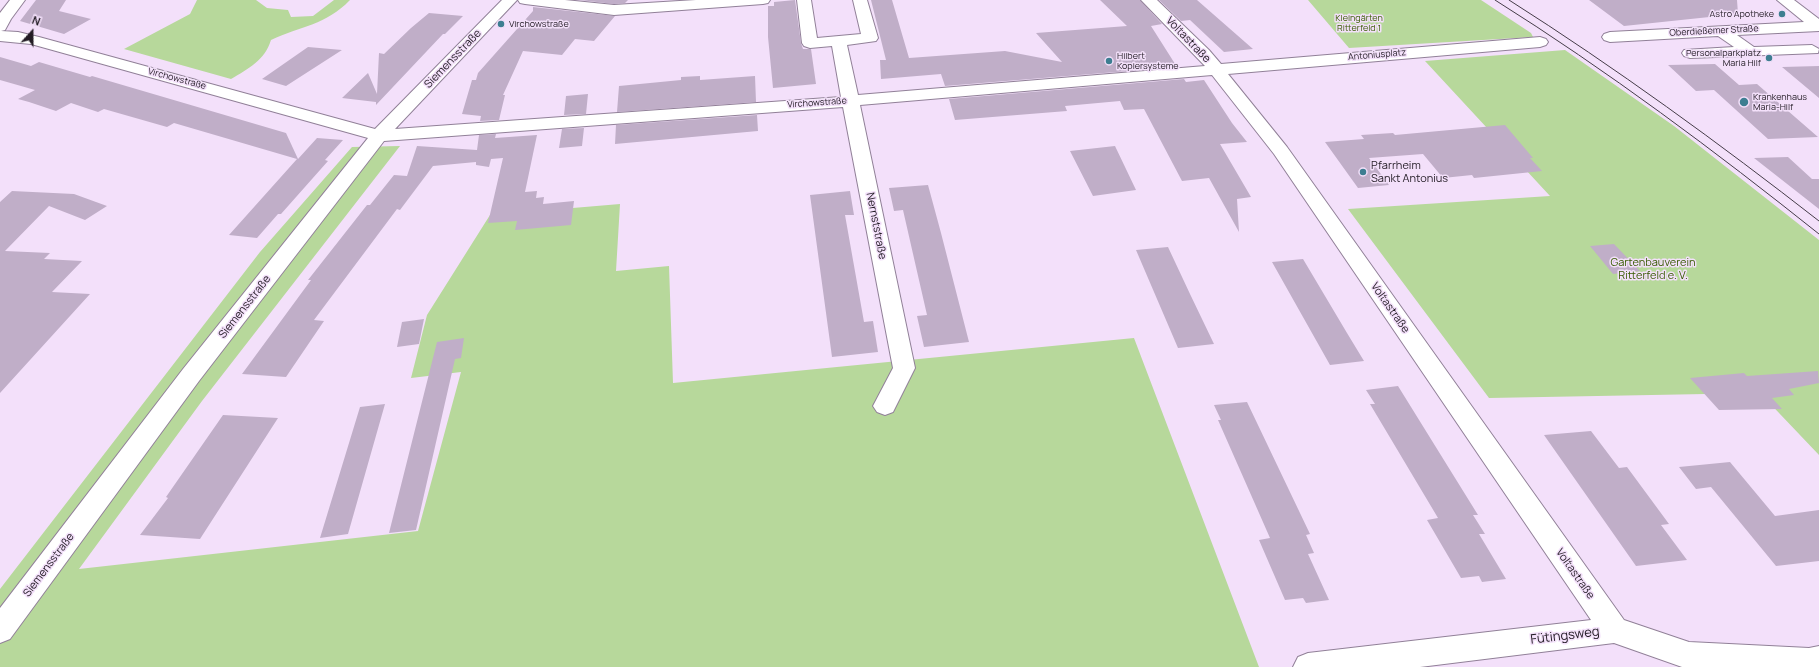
<!DOCTYPE html>
<html>
<head>
<meta charset="utf-8">
<style>
	body { margin:0 }
	#map { position:relative; width:1819px; height:667px; overflow:hidden; background:#f3e0fa; font-family:Manrope,sans-serif }
	canvas { display:block }
	.north { position:absolute; left:12px; top:12px; width:40px; height:40px; -webkit-text-stroke:3px #f3e0fa; paint-order:stroke; rotate:21deg; font-size:11px; font-weight:700; line-height:16px; text-align:center; color:#221b24 }
	.north::after { content:''; display:block; margin:auto; width:14px; height:18px; background:#221b24; clip-path:polygon(50% 0,100% 100%,50% 72%,0 100%) }
</style>
</head>
<body>
<div id="map">
<canvas width="1819" height="667"></canvas>
<div class="north">N</div>
</div>
<script>
const ctx = document.querySelector('canvas').getContext('2d');
ctx.lineJoin = 'round';
function fill(path, color) {
  ctx.fillStyle = color;
  ctx.fill(path, 'evenodd');
}
function trace(path, color, width, dash) {
  ctx.strokeStyle = color;
  ctx.lineWidth = width;
  ctx.lineCap = dash ? 'butt' : 'round';
  ctx.setLineDash(dash || []);
  ctx.stroke(path);
}
function write(font, color, halo, rows, align = 'center') {
  ctx.font = font + ' Manrope,sans-serif';
  ctx.lineWidth = 3;
  ctx.setLineDash([]);
  ctx.textBaseline = 'middle';
  ctx.strokeStyle = halo;
  ctx.fillStyle = color;
  for (const [text, x, y, turn = 0] of rows) {
    ctx.save();
    ctx.translate(x, y);
    ctx.rotate((+turn || 0) * Math.PI / 180);
    ctx.textAlign = isNaN(turn) ? turn : align;
    if (halo) ctx.strokeText(text, 0, 0);
    ctx.fillText(text, 0, 0);
    ctx.restore();
  }
}
fill(new Path2D(`
	M197,0H256L267,8L288,10L291,17L313,16L334,0H350C326,25 301,26 271,40C265,60 248,69 231,79L124,49L190,14Z
	M1308,0H1481L1531,33L1533,37L1349,48Z
	M1565,50L1674,126L1819,240V455L1760,393L1489,398L1348,209L1550,196L1425,61Z
	M400,146L202,401L79,569L418,531L461,372L411,378L427,315L490,215L620,204L616,271L669,266L673,383L1134,338L1259,667H0V589L260,252L352,147Z`), '#b7d89b');
fill(new Path2D(`
	M36,0H66L59,11L91,19L64,34L20,21Z
	M580,0H628L625,3L614,4Z
	M795,0L801,43L803,49H811L816,84L773,88L768,37V6H774V2Z
	M871,0H892L909,58L1005,51L1062,62L1036,33L1127,26L1100,0H1140L1162,24L1151,26L1177,67L945,86L941,74L881,79L880,60H886Z
	M1159,0H1197L1253,49L1224,52L1190,20L1181,21Z
	M1589,0H1737L1738,14L1624,26Z
	M533,7L615,16L594,41L575,39L562,55L523,51L503,95H505L499,120L480,121L481,116L462,114L472,80H476L478,73L533,11Z
	M429,13L463,16L445,34H443L376,105V102L342,98L368,73L377,94L379,53L384,54L411,28Z
	M308,47L342,50L286,86L262,79Z
	M0,57L31,66L39,62L90,77L92,76L286,133L298,159L317,138L343,140L325,160L328,161L281,214H278L257,238L229,235L297,159L174,123L167,127L104,109L98,112L71,103L56,111L29,102L18,99L35,90L0,80Z
	M1715,64L1739,85L1757,84L1818,137L1768,139L1714,90L1696,91L1668,65Z
	M1819,66V98L1782,67Z
	M700,76V80L755,76L756,102L617,112L619,86L681,80V77Z
	M1184,79L1186,82L1204,80L1232,123L1247,142L1220,144L1251,197L1237,199L1239,232L1209,178L1182,181L1144,109L1124,110L1120,101L1065,106L1067,111L955,120L949,99Z
	M588,94L586,114L564,115L566,96Z
	M757,115L758,131L615,144L616,125Z
	M1505,125L1533,158H1530L1542,171L1474,178L1472,175L1443,178L1423,154L1369,158L1389,185L1358,188L1325,142L1364,139L1361,135L1393,133L1395,135Z
	M584,128L582,146L559,148L562,129Z
	M496,134L495,138L537,135L525,192L537,191L536,198L544,197L543,204L574,201L571,225L515,230L517,221L488,223L503,158L491,159L489,167L476,165V162L433,166L400,210L397,209L314,320L324,321L286,377L242,374L311,280H308L367,205H370L394,175L407,176L417,146L477,150L479,135Z
	M1115,146L1136,190L1093,196L1070,151Z
	M1788,157L1812,179H1819V209L1754,158Z
	M928,185L941,233L969,342L924,347L917,316L927,315L916,267L903,210L894,211L889,188Z
	M12,191L74,194L107,206L85,220L49,206L5,251L50,253L44,259L82,261L52,292L90,294L0,393V202Z
	M850,191L854,215H845L864,322L873,321L878,352L832,357L810,195Z
	M1614,244L1640,271L1613,274L1590,246Z
	M1168,247L1190,294L1214,344L1178,348L1136,250Z
	M1303,259L1347,333L1364,361L1330,365L1272,262Z
	M424,319L419,344L397,347L402,322Z
	M464,338L461,358L455,359L416,530L389,533L437,342Z
	M1818,371L1819,383L1789,389L1794,395L1772,398L1782,409L1719,410L1690,378L1744,373L1747,376Z
	M1398,386L1478,515H1473L1485,534H1479L1506,579L1482,582L1479,576L1461,578L1427,520L1438,518L1370,404H1375L1366,390Z
	M1247,402L1310,534L1306,535L1314,553L1308,554L1329,600L1306,603L1303,598L1285,600L1259,540L1270,538L1218,420H1221L1214,405Z
	M385,404L348,534L320,538L360,407Z
	M223,415L278,418L200,539L140,535L168,498L166,497Z
	M1591,431L1619,468L1627,467L1669,524L1661,525L1687,560L1636,566L1544,435Z
	M1730,462L1775,516L1819,510V561L1776,566L1711,487L1696,489L1679,467Z`), '#c0aec8');
const minor = new Path2D(`
	M10,0H25L11,19L5,30L1,31L18,32L39,37L375,129L502,0H517L395,129L841,97L832,46L810,48L804,46L802,43L797,0H811L817,38L861,34L853,0H867L878,38L876,41L847,45L858,95L1205,66L1141,0H1157L1209,50L1221,64L1540,37L1546,39L1548,42L1546,45L1540,47L1228,74L1287,147L1624,620L1689,642L1809,648L1819,646V667H1682L1614,643L1420,667H1293L1298,657L1308,653L1591,620L1274,154L1212,75L860,105L915,368L893,412L885,415L877,412L873,406L893,368L843,107L384,141L199,381L10,639L0,643V608L183,369L368,138L31,44L0,41V13Z
	M518,0H565L614,5L696,0H770L768,3L763,4L614,15L525,4L520,3Z
	M1777,0H1794L1819,19V31L1737,35L1754,47L1812,45L1819,49L1818,53L1690,58L1684,56L1682,53L1684,50L1734,47L1718,36L1610,42L1604,40L1602,37L1604,34L1610,32L1804,22Z`);
trace(minor, '#918098', 2);
fill(minor, '#fff');
trace(new Path2D(`
	M1495,0C1608,71 1715,151 1819,234
	M1509,0C1616,68 1719,143 1819,221`), '#453c48', 1);
for (const [x, y, r, color] of [
	[1782,14,4,"#3d7e91"],
	[501,24,4,"#3d7e91"],
	[1769,58,4,"#3d7e91"],
	[1109,61,4,"#3d7e91"],
	[1744,102,5,"#3d7e91"],
	[1363,172,4,"#3d7e91"]
]) {
  const dot = new Path2D();
  dot.arc(x, y, r, 0, 2 * Math.PI);
  ctx.fillStyle = color;
  ctx.fill(dot);
  trace(dot, '#f3e0fa', 1.5);
}
write('9px', '#221b24', '#f3e0fa', [
	["Astro Apotheke",1774,14,"right"],
	["Virchowstraße",509,24],
	["Personalparkplatz",1761,53,"right"],
	["Maria Hilf",1761,63,"right"],
	["Hilbert",1117,56],
	["Kopiersysteme",1117,66],
	["Krankenhaus",1753,97],
	["Maria-Hilf",1753,107]
], 'left');
write('9px', '#375b00', '#f3e0fa', [
	["Kleingärten",1359,18],
	["Ritterfeld 1",1359,28]
]);
write('9px', '#221b24', '#f3e0fa', [
	["Oberdießemer Straße",1714,31,-3],
	["Antoniusplatz",1377,55,-5],
	["Virchowstraße",177,79,15],
	["Virchowstraße",817,103,-4]
]);
write('11px', '#221b24', '#f3e0fa', [
	["Voltastraße",1188,40,46],
	["Siemensstraße",453,59,-46],
	["Nernststraße",876,226,79],
	["Siemensstraße",245,307,-52],
	["Voltastraße",1390,308,55],
	["Siemensstraße",49,565,-53],
	["Voltastraße",1575,574,55]
]);
write('11px', '#221b24', '#f3e0fa', [
	["Pfarrheim",1371,166],
	["Sankt Antonius",1371,179]
], 'left');
write('11px', '#375b00', '#f3e0fa', [
	["Gartenbauverein",1653,263],
	["Ritterfeld e. V.",1653,276]
]);
write('13px', '#221b24', '#f3e0fa', [
	["Fütingsweg",1565,636,-7]
]);
</script>
</body>
</html>
